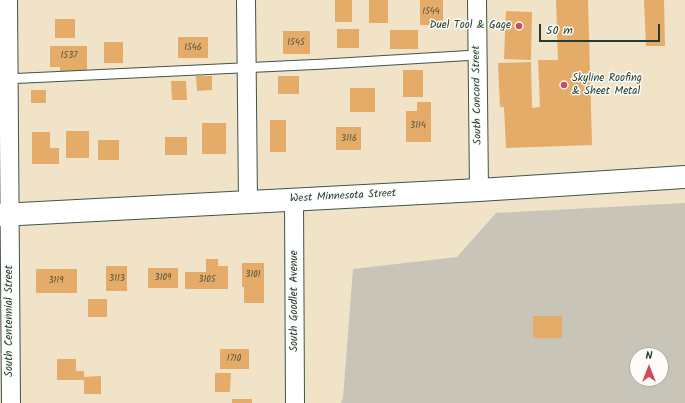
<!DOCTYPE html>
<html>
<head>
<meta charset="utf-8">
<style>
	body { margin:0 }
	#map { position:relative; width:685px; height:403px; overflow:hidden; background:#f1e3c7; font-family:Kalam,sans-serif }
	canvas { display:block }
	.north { position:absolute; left:629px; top:347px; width:40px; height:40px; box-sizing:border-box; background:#fdfcf7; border:1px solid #a4b0a9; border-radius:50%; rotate:0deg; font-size:11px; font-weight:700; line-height:16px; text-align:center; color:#1f3d34 }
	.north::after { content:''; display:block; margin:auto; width:14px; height:18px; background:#d1495b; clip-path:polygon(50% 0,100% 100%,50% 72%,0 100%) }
	.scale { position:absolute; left:539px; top:24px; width:121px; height:18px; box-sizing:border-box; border:2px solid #1f3d34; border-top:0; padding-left:5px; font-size:12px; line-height:14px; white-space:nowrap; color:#1f3d34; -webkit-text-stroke:3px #fdfcf7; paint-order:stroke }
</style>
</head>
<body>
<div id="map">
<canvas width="685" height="403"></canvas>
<div class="north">N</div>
<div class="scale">50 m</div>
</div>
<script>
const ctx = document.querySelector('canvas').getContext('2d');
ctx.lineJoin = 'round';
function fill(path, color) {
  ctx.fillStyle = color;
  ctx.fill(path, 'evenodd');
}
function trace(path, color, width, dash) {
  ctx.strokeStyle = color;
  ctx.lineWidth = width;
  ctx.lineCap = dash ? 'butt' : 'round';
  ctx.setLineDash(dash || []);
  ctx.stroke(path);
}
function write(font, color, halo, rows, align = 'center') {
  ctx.font = font + ' Kalam,sans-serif';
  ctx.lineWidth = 3;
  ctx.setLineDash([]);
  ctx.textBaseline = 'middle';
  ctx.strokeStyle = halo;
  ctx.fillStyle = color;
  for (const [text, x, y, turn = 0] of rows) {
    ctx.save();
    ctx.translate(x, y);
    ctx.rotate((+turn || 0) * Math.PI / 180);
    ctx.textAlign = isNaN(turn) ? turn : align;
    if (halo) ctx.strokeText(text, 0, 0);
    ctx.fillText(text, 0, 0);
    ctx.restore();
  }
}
fill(new Path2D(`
	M685,203V403H341L343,398L353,269L457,257L496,213ZM637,355H661V379H637Z`), '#c8c4b8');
fill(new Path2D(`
	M335,0H352V22H335Z
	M369,0H388V23H369Z
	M420,0H443V25H420Z
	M556,0H588L592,145L506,148L504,107H500L498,63L531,62L532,108L540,107L538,60H558Z
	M644,0H664L665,46H646Z
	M506,11L532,12L531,60L504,59Z
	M55,19H75V38H55Z
	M337,29H359V48H337Z
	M390,30H418V49H390Z
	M283,31H310V54H283Z
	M178,37H208V58H178Z
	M104,42H123V63H104Z
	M50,46H87V71H60V67H50Z
	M403,70H423V97H403Z
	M196,76H212V90L197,91Z
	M278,76H299V94H278Z
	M171,81H186L187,100H172Z
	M350,88H375V112H350Z
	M31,90H46V103H31Z
	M417,102H431V142H406V111H417Z
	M270,120H286V152H270Z
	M202,123H226V154H202Z
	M336,127H361V150H336Z
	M66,131H89V158H66Z
	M32,132H50V148H59V164H32Z
	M165,137H187V155H165Z
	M98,140H119V160H98Z
	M206,259H218V266H228V289H185V272H206Z
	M242,263H264V303H244V287H242Z
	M106,266H127V291H106Z
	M148,268H178V288H148Z
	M36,269H77V293H36Z
	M88,299H107V317H88Z
	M533,316H562V338H533Z
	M220,349H249V369H220Z
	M57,359H76V371H84V380H57Z
	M215,373H231L230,392H215Z
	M101,376V394H84V377Z
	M232,399H252V403H232Z`), '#e5ab68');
const service = new Path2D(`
	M5,79L325,64L477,55`);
const minor = new Path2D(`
	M8,0L11,403
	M246,0L248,202
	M477,0L479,190
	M294,200L295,403`);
const tertiary = new Path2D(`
	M0,215L479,190L685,177`);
trace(service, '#3e564a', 11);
trace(minor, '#3e564a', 20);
trace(tertiary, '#3e564a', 24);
trace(service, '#fff', 9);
trace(minor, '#fff', 18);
trace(tertiary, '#fff', 22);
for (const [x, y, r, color] of [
	[519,26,4,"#d1495b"],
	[564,85,4,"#d1495b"]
]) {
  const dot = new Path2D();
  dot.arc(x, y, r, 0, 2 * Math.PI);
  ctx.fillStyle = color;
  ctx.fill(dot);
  trace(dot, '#fdfcf7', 1.5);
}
write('9px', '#505841', null, [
	["1544",431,12],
	["1545",296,43],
	["1546",193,48],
	["1537",69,56],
	["3114",418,126],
	["3116",349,139],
	["3101",253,275],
	["3109",163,278],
	["3113",117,279],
	["3105",207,280],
	["3119",56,281],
	["1710",234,359]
]);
write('11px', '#1f3d34', '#fdfcf7', [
	["Duel Tool & Gage",511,26],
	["Skyline Roofing",572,79,"left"],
	["& Sheet Metal",572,92,"left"]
], 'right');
write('11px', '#1f3d34', '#fdfcf7', [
	["South Concord Street",478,95,-91],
	["West Minnesota Street",343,197,-3],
	["South Goodlet Avenue",295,301,-90],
	["South Centennial Street",10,321,-90]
]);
</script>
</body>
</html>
